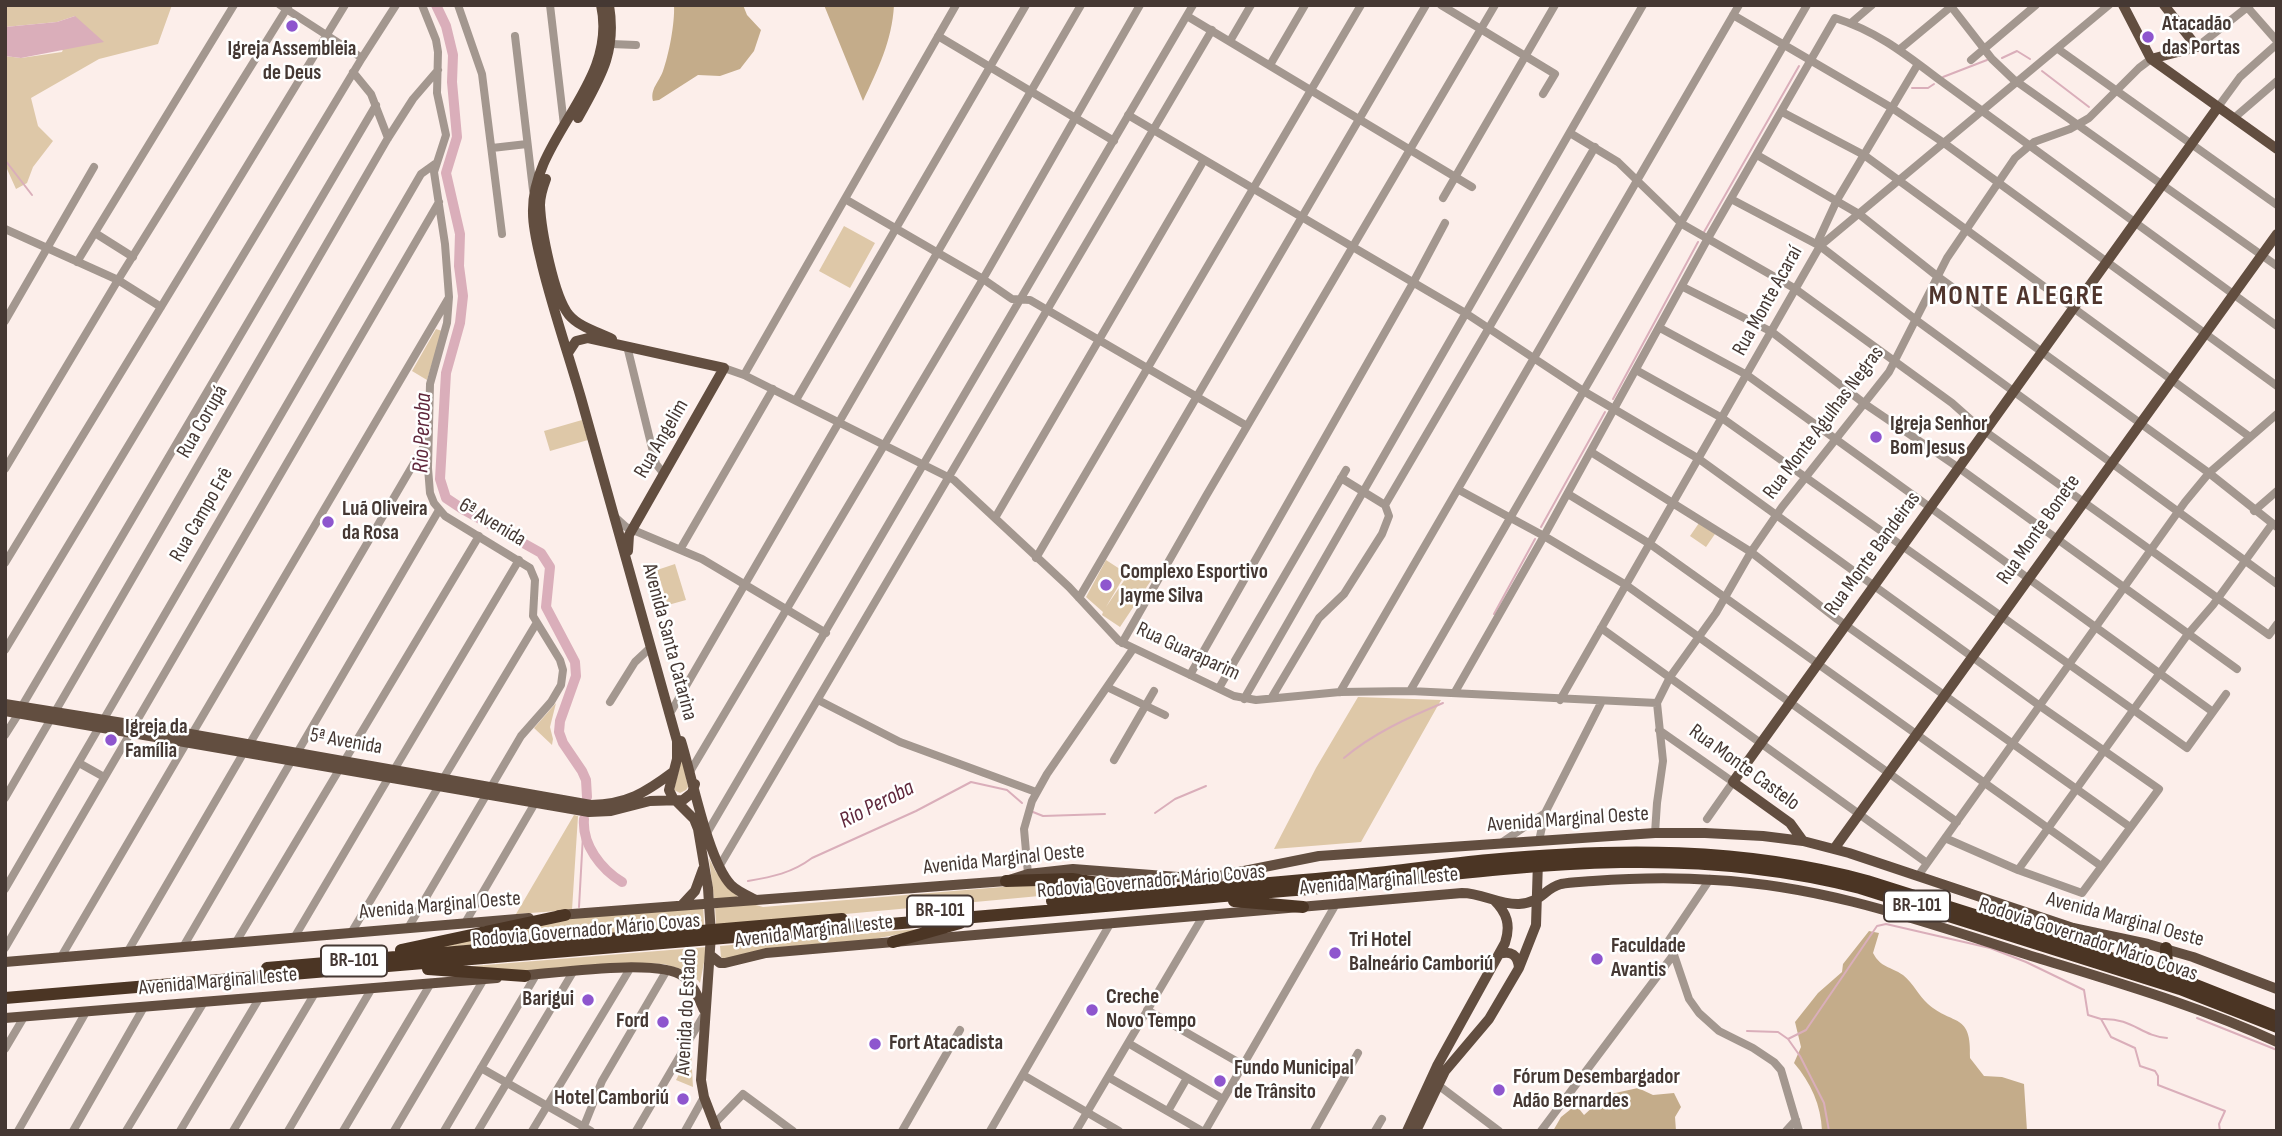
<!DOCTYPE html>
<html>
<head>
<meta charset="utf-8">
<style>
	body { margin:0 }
	#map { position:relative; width:2282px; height:1136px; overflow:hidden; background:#fceeea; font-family:"Sofia Sans Condensed",sans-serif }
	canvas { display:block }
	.frame { position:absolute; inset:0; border:7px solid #453833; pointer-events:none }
</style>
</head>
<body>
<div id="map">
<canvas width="2282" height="1136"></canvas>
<div class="frame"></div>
</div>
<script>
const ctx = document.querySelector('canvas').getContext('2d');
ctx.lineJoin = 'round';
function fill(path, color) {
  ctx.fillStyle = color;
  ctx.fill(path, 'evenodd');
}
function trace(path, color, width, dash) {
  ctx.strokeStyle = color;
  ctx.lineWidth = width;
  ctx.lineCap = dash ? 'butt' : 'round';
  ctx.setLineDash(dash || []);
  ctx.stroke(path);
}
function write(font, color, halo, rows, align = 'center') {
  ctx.font = font + ' "Sofia Sans Condensed",sans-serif';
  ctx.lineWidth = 5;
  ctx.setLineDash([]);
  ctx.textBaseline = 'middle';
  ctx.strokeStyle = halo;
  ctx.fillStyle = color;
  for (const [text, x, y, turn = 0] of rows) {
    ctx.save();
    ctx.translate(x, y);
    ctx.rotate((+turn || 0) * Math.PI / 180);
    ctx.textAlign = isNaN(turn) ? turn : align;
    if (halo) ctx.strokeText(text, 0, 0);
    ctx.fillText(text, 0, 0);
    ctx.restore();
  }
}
fill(new Path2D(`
	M5,5H172L158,44L99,59L31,98L38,126L53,141L33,167L27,183L16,189L7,169H5V56L21,58L62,52L75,16L57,22L5,27Z
	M844,226L875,243L850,288L819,271Z
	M436,329L442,331L427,380L412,371Z
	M582,420L588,440L550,451L544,431Z
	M1699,523L1715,534L1706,547L1690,536Z
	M1106,560L1126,573L1106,607L1134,566L1156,573L1120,627L1102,615L1103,612L1086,597Z
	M675,564L686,600L668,605L657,570Z
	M1358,697L1441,700L1361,842L1274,849L1316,768Z
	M556,703L550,727L553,739L552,745L534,728Z
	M682,757L688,787L686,790L680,793L674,790Z
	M574,815L578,816L572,910L516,914Z
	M709,858L716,872L738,897L714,899Z
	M1061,882L1115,889L716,926L715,906L749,903L763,907Z
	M703,902L704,926L422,949L564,918Z
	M930,928L869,940L727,960L721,957L720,946Z
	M707,947L700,983L691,972L664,964L638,963L515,973L449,968Z
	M691,1051L693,1087L676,1080Z`), '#dec8a8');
fill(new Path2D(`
	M674,5H743L747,15L761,30L754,51L740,69L720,76L698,75L659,100L653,101C650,89 659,82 663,71C669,54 675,23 674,5Z
	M824,5H894C892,41 878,69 863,101Z
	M1869,931L1879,933L1873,953C1881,968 1890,966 1903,975C1913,983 1919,996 1928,1004C1953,1026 1972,1012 1970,1058L1984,1076L2002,1077L2024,1084L2027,1131H1822C1821,1105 1811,1083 1794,1063L1801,1047L1795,1022L1818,993L1842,972L1843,964Z
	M1638,1088L1653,1095L1674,1093L1681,1107L1675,1117L1676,1131H1553L1561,1117L1576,1105L1584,1115L1606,1095Z`), '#c4ac8a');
fill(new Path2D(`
	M75,16L104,42L21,58L5,56V27L57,22Z`), '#daaeba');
trace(new Path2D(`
	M2002,58L2017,51L2030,59
	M2042,71L2089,107
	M1943,77L1987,60
	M1912,88H1928L1934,84
	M5,160L32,195
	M1704,232L1799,66
	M1613,399L1698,242
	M1541,527L1605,412
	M1494,614L1535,539
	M1344,758C1372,734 1409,717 1443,703
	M1033,812L1043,816L1105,814
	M1155,813L1175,799L1206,786
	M748,881C772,877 792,873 812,858L916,811L971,782L1007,790L1022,803
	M579,907L583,835
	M2197,1018L2277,1050
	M2102,1019C2133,1018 2141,1036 2167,1038
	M1747,1031L1778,1032L1788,1039L1800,1056L1824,1103L1829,1131
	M1788,1039L1806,1030L1877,926L1886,924L1990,948L2026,962L2084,990L2088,1015L2101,1019L2111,1037L2135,1048L2140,1066L2155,1071L2158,1076V1085L2225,1111L2219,1124L2220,1131`), '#daaeba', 2);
trace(new Path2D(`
	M436,5L446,26L453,55L452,82L457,137L446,173L460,234L459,266L463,296L460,323L446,373L440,479L446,498L464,510L541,553L550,567L546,607L575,662L576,676L560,721L559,732L563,743L582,771L586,780L587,797
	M584,819C582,845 601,869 622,882`), '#daaeba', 10);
trace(new Path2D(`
	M280,5L362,58
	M458,5L482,74L502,234
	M550,5L564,125
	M1441,5L1555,74L1543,94
	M1950,5L1992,59L2013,79L2277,266
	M2248,8L2277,41
	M1733,15L1892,108L1944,143L2277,386
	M1187,16L1472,187
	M1851,23L1872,5
	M515,36L533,190
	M938,36L1114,141
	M1230,41L1251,5
	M611,44L636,45
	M2197,47L2250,5
	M1900,49L1953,5
	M2058,49L2277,205
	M1971,60L2036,5
	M1270,65L1305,5
	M353,72L371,94L388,138
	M2218,107L2240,77L2277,44
	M1782,112L1864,155L2250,437
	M1128,115L1467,314L1585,392L1699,459L2040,706L2159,789L2082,893L2018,870L1945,838
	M2234,118L2277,81
	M1570,133L1618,162L1682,224L1794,288L1952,403L1979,427L2269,635L2277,624
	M492,148L527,144
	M1757,155L1859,214L1937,276L2209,473L2277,527
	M1443,198L1555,5
	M845,199L983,279L1012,299L1030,300L1247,426
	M1731,199L1820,246L1916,320L2277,584
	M5,229L118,280L161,307
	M95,233L133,257
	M1820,246L1819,239L1837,200L1918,64
	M77,262L234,5
	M1683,287L1772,332L1865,404L1959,468L2237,669
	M5,321L94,167
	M1660,328L1747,375L2213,712
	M627,346L656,464L664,474
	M724,368L744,375L954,480L1069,587L1119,641L1234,696L1256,700L1340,692L1410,691L1657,703
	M1636,370L1722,418L2187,748L2226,694
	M744,375L956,5
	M796,400L1026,5
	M1591,452L1751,552L1837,619L2130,827
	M5,469L118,280L289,5
	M1341,478L1385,505
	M1459,490L1544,536L1626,585L1957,822
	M1568,494L1650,544L2101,866
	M1385,505L1595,147
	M2254,511L2277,491
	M615,517L626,527L702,559L826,633
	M995,518L1204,160
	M681,548L773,389
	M1036,558L1361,5
	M5,563L345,5
	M1079,598L1426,5
	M1601,628L1927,863
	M1122,643L1206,496L1495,5
	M5,650L362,58L396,5
	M1190,675L1413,283L1445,223
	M1107,687L1165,715
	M1219,688L1346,470
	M1410,691L1807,5
	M1340,692L1739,5
	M1455,692L1544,536L1707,240L1835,18C1876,31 1904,53 1937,78L2277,326
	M1272,697L1319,618L1344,594L1382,534L1389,516L1385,505
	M1244,699L1643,5
	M818,700L900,742L1036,792
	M1560,700L1820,246L2109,5
	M610,702L635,662L650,648
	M22,706L376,105
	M672,710L1081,5
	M135,724L439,202
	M1659,730L1733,782L1707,819
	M192,734L448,299
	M5,735L19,713
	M249,745L427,441
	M297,753L439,510
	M1114,760L1154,691
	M79,763L104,777
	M394,770L519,560
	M691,770L983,279L1140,5
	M443,779L536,624
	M5,798L388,138L413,99L438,70
	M707,833L1193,5
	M1655,833L1657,803L1663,761L1657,703L1670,677L1716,613L1751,552L1782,507L1889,372L1947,258L2015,158L2034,142L2070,129L2089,118L2139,68L2151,59
	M1539,841L1545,813L1602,701
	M1501,843L1545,813
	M719,867L1212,30
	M2018,870L2188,634L2213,605L2272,524
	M1028,874L1024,829L1032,801L1047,774L1133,649
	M1918,876L2185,502L2209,473L2277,414
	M1710,879L1669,940L1689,999L1699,1013L1719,1031L1753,1048L1774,1062L1781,1070L1799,1131
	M5,889L421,174L435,164
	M465,923L535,803
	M408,928L521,736L551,702L561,685L563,670L560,660L533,616L535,580L530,568L445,516L434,503L430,493L428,468L430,384L447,323L449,297L445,244L434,172L446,135L437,93L438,52L436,40L422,5
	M351,933L439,786
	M294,938L389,777
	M236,942L479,536
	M183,947L292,760
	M5,948L131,732
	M128,951L244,752
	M61,957L187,742
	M1147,1010L1243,1065
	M1128,1043L1223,1099
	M5,1049L24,1017
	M481,1068L591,1131
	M1023,1075L1119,1131
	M1108,1077L1202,1131
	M1438,1085L1499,1131
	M1168,1111L1187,1078
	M714,1124L743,1094L793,1131
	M18,1131L86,1012
	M73,1131L144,1007
	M126,1131L204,1002
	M180,1131L260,997
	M233,1131L315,993
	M288,1131L372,988
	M343,1131L431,983
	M394,1131L484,979
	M444,1131L536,975
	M478,1131L573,972
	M532,1131L631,967
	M582,1131L602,1081L667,970
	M636,1131L705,1013
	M685,1131L704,1097
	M902,1131L960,1030
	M990,1131L1110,924
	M1076,1131L1203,916
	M1205,1131L1336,904
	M1314,1131L1358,1053
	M1375,1131L1382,1119
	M1541,1131L1674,954
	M1786,1131L1796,1120`), '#a3978f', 8);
trace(new Path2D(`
	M601,5C619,85 531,137 533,213C533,230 538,248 542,265C553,310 568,353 581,398C614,512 644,627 677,741V759L669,790L673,798L694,819L698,829L708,888L711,935L701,1080L704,1097L717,1131
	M2123,5L2151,59L2277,149
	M2151,59L2197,47L2164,5
	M578,118C600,78 617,53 609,5
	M546,179C543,187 540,196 540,205C541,230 554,297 569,315C579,327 598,332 612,339
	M568,353L576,341L588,338L724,368L629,535L628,551
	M5,704L179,732L591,805C627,804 645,793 673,772
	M5,711L589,812L611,811L650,801L683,800L692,793L695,784
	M681,741C692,776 708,861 731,885C737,891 746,895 754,899
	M1803,841L1790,823L1733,782L2218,107
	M1834,849L2277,234
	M682,905L695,891L703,869
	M559,915L1006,881L1028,874L1073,869L1178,877L1219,876L1319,856L1655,833H1705L1763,836L1803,841L1849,853L2073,928L2148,944L2193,957L2277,989
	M1499,954C1511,950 1518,955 1519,968
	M710,955L720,963H725L766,953L1462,893C1482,893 1499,905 1519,904C1543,902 1543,889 1561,884C1571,882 1582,882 1593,881C1633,878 1674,877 1714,880C1825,886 1918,920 2022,953C2108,980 2195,1004 2277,1042
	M5,962L529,918
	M517,976C551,974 660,957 684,977C694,986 699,999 704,1010
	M5,1018L497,978
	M1407,1131L1437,1066L1505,943C1511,925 1507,913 1494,900
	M1416,1131L1445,1071L1489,1019L1519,968L1536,925L1538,861`), '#624e40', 10);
trace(new Path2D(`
	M1006,881L1072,879L1139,889
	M1052,901C1154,893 1256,885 1358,875C1401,871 1445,864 1489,860C1616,848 1743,847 1867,881L2196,985L2277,1017
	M1234,901L1303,907
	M893,942L960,923
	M2166,948L2167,965L2180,976
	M401,950L565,915
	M267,968L842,919
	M428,969L525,976
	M5,998L1213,897C1269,892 1326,888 1382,882C1546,863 1697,846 1860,888L2180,989L2277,1027`), '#4b3524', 12);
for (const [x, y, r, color] of [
	[292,26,7,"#8e56ce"],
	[2148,37,7,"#8e56ce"],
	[1876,437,7,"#8e56ce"],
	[328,522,7,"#8e56ce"],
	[1106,585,7,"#8e56ce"],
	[111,740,7,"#8e56ce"],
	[1335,953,7,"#8e56ce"],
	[1597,959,7,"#8e56ce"],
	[588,1000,7,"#8e56ce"],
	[1092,1010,7,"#8e56ce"],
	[663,1022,7,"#8e56ce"],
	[875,1044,7,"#8e56ce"],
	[1220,1081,7,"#8e56ce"],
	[1499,1090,7,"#8e56ce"],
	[683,1099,7,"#8e56ce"]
]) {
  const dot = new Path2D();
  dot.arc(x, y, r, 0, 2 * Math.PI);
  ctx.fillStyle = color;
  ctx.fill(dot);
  trace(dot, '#fff', 2.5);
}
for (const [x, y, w] of [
	[1917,906,66],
	[940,911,66],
	[354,961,66]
]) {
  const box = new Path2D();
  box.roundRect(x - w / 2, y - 15.5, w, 31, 5);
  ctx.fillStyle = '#fff';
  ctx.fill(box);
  trace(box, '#453833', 2);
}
write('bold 19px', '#453833', null, [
	["BR-101",1917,906],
	["BR-101",940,911],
	["BR-101",354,961]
]);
write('bold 21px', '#453833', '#fff', [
	["Atacadão",2162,25],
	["das Portas",2162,49],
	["Igreja Assembleia",292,50,"center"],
	["de Deus",292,74,"center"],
	["Igreja Senhor",1890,425],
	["Bom Jesus",1890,449],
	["Luã Oliveira",342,510],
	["da Rosa",342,534],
	["Complexo Esportivo",1120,573],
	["Jayme Silva",1120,597],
	["Igreja da",125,728],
	["Família",125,752],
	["Tri Hotel",1349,941],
	["Balneário Camboriú",1349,965],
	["Faculdade",1611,947],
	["Avantis",1611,971],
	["Creche",1106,998],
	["Novo Tempo",1106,1022],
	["Barigui",574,1000,"right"],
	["Ford",649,1022,"right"],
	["Fort Atacadista",889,1044],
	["Fundo Municipal",1234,1069],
	["de Trânsito",1234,1093],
	["Fórum Desembargador",1513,1078],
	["Adão Bernardes",1513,1102],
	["Hotel Camboriú",669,1099,"right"]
], 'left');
write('21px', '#453833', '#fff', [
	["Rua Monte Acaraí",1768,301,-61],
	["Rua Corupá",203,422,-60],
	["Rua Monte Agulhas Negras",1824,423,-53],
	["Rua Angelim",662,439,-60],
	["Rua Campo Erê",202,515,-60],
	["6ª Avenida",492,523,31],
	["Rua Monte Bonete",2039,530,-55],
	["Rua Monte Bandeiras",1873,554,-54],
	["Avenida Santa Catarina",669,642,75],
	["Rua Guaraparim",1188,652,25],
	["5ª Avenida",346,742,10],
	["Rua Monte Castelo",1744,768,36],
	["Avenida Marginal Oeste",1568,820,-4],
	["Avenida Marginal Oeste",1004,860,-6],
	["Rodovia Governador Mário Covas",1151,882,-5],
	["Avenida Marginal Leste",1379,882,-5],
	["Avenida Marginal Oeste",440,906,-5],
	["Avenida Marginal Oeste",2125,920,15],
	["Rodovia Governador Mário Covas",586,931,-5],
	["Avenida Marginal Leste",814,932,-7],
	["Rodovia Governador Mário Covas",2088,940,18],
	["Avenida Marginal Leste",218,982,-5],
	["Avenida do Estado",687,1012,-87]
]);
write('italic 23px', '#60283c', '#fff', [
	["Rio Peroba",423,433,-88],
	["Rio Peroba",877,805,-27]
]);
ctx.letterSpacing = '2px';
write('bold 28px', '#50352d', '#fff', [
	["MONTE ALEGRE",2017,297]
]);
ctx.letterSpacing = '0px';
</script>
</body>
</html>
